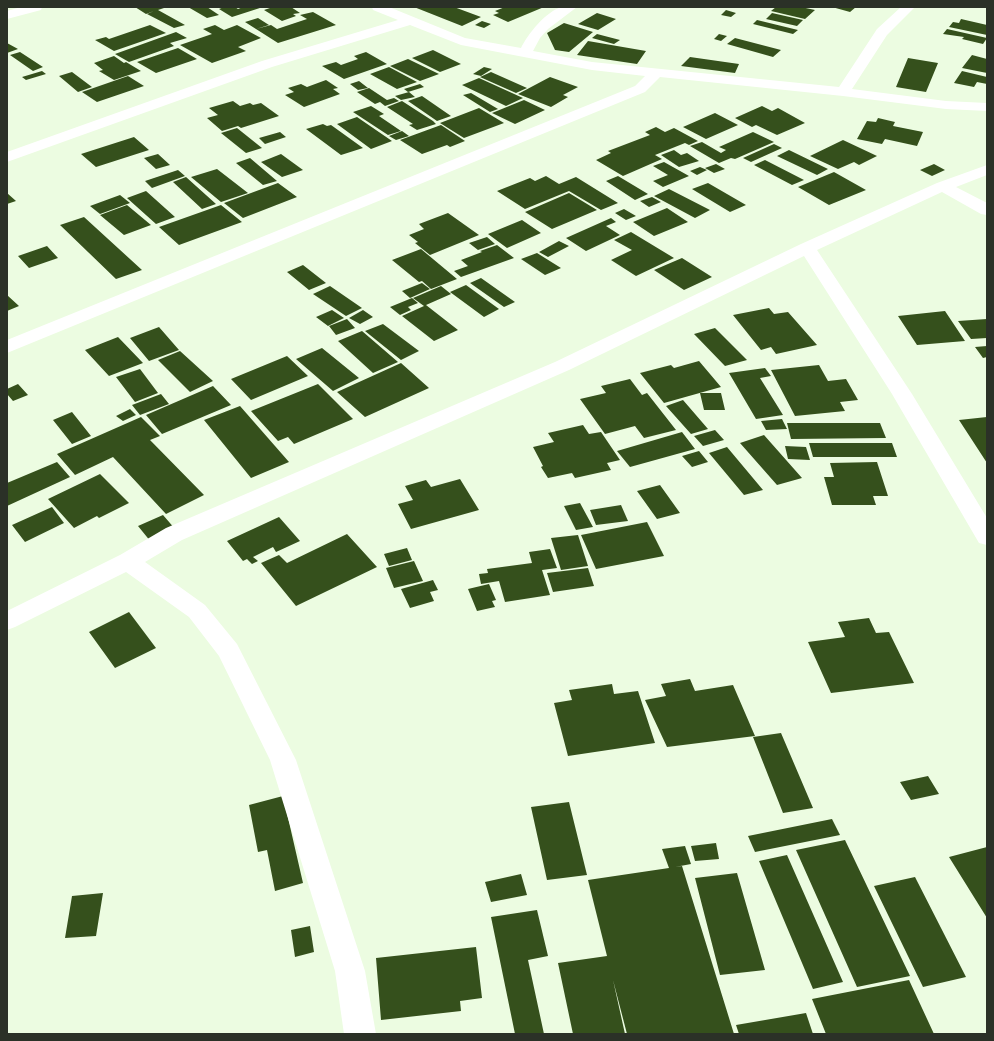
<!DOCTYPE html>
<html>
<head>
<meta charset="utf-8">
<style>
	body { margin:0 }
	#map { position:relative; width:994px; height:1041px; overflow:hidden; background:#ecfce1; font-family:Ubuntu,sans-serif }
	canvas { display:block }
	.frame { position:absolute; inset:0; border:8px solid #2b3127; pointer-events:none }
</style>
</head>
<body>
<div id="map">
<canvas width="994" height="1041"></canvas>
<div class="frame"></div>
</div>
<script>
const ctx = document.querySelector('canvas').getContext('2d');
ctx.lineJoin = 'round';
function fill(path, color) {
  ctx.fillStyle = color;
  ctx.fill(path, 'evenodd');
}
fill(new Path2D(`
	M135,7H167L158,10L185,25L174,28L147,14L154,11L146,14Z
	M188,7H207L219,15L207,18Z
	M224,7H235L238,9L243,7H263L232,17L219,9Z
	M273,7H291L300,13L293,14L296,16L282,21L264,10Z
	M414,7H454L481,17L462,26Z
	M505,7H544L508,22L493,15L499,13L495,11Z
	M776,7H801L815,10L805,19L771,11Z
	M832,7H856L850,12Z
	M726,10L736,13L731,17L721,15Z
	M313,12L336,25L278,43L256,29L271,25L277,29L307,19L300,15Z
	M597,13L616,19L598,30L578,24Z
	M772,13L803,20L797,26L766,19Z
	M258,18L269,25L256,29L245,22Z
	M961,19L987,25V35L949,27L953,22L959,23Z
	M757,20L798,30L793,34L753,24Z
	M482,21L491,24L484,28L475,25Z
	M564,23L593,32L569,52L555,50L547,33Z
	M150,25L166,33L114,51L95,40L106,37L109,39Z
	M215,25L224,30L237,25L261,38L238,47L246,51L212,63L180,45L212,34L203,29Z
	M947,29L987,38L983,44L962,39L964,37L943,34Z
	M176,32L187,38L170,43L174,46L129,62L115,54Z
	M597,34L620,40L614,44L592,38Z
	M719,34L727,36L721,41L714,39Z
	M735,38L781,50L773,57L727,44Z
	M588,41L646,51L637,64L577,55Z
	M7,43L18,49L7,53Z
	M178,48L197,59L156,73L137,62Z
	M433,50L461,64L440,72L412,58Z
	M20,52L43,67L33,71L10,55Z
	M366,52L387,64L344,79L322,66L336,62L341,65L358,59L354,56Z
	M972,55L987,59V73L962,68Z
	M114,56L124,63L126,62L141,71L114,80L99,71L103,70L94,63Z
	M690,57L739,64L735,73L681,66Z
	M908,58L938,63L926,92L896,87Z
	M408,59L439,74L420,81L390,66Z
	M389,67L417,82L397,89L370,74Z
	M484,67L492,69L481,76L473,74Z
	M42,71L46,74L26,80L22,77Z
	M962,71L987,77V84L977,82L974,87L954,83Z
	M72,72L92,87L78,92L59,76Z
	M491,72L527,88L516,93L480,77Z
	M128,76L144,86L97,102L82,92Z
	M550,77L578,87L563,95L568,97L551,107L518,94Z
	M479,78L523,98L506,106L462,85Z
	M326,80L338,88L333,89L340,94L304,107L285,95L294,92L288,88L301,84L307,87Z
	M359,81L368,88L358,90L350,84Z
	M420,84L424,87L408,92L404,89Z
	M369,88L387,100L394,98L399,101L385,106L380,102L375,104L357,92Z
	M409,92L415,97L401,100L395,96Z
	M471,93L498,109L490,112L463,95Z
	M422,96L451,116L437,121L408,101Z
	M524,100L545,110L515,124L492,113Z
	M233,101L240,106L250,103L253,105L261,103L279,116L241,128L238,126L222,131L207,118L218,115L209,108Z
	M402,101L433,121L436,124L417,130L409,125L413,124L387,107Z
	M371,106L384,114L379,116L401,131L388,135L353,112Z
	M762,106L772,111L778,108L805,123L777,135L756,125L752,127L735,118Z
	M479,108L504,123L464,138L440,123Z
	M715,113L738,125L706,139L683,127Z
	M357,117L392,141L371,149L337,124Z
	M878,118L895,122L893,126L923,132L917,146L885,139L882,144L857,139L867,121L876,122Z
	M323,124L327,126L331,125L363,148L341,155L306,129Z
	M441,125L465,141L450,147L447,145L422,154L400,140Z
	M656,127L665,132L674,128L698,141L689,145L685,143L655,155L662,159L623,176L596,160L611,153L608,151L650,135L645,132Z
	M237,128L262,148L246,153L221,133Z
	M402,131L409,136L396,140L389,136Z
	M280,132L286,137L265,144L259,138Z
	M753,132L774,142L735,159L731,158L719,163L690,146L702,142L721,153L726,150L719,147Z
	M134,137L149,150L96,167L81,154Z
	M843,140L877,156L859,165L854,162L838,169L810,156Z
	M774,144L782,148L751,162L743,158Z
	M674,150L681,155L687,153L699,161L679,167L661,155Z
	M789,150L828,169L817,175L777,156Z
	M158,154L170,165L156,169L144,158Z
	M281,154L303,170L282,177L261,162Z
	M250,158L277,181L263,185L236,163Z
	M765,160L804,180L792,185L754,165Z
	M664,162L689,176L663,187L653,181L668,175L653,166Z
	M716,164L725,169L714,173L705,168Z
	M934,164L945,170L932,176L920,170Z
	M700,167L707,170L697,175L690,171Z
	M217,169L248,193L221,202L191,177Z
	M178,170L185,176L152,188L145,181Z
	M834,172L866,190L829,205L798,187Z
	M546,176L559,184L576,177L618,203L601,210L569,191L525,209L497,191L530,178L535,181Z
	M618,176L648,194L635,200L606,181Z
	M186,177L216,204L202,209L173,182Z
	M278,183L297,197L243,218L224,203Z
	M708,183L746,205L730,212L692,189Z
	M669,189L710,210L695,218L654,196Z
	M146,191L175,217L156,224L127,198Z
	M7,193L16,201L7,204Z
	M569,193L597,210L552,229L525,212Z
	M120,195L130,203L100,214L90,206Z
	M652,197L661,202L649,207L640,201Z
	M127,205L151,225L124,235L100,215Z
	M221,205L242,222L179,245L159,227Z
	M667,208L688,222L654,236L633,222Z
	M624,209L636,216L626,220L615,213Z
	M448,213L479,235L430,255L415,243L418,242L409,235L424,229L419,224Z
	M84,217L142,270L116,279L60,225Z
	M611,218L616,222L606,226L620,235L586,251L566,238Z
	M522,220L541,233L507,248L488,234Z
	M631,232L674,258L636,276L611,260L632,250L614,240Z
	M487,237L495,244L478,250L469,243Z
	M559,241L569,246L548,257L539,252Z
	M497,245L514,258L461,277L454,271L468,266L461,260L482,252L480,251Z
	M47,246L58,258L29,268L18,256Z
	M421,249L457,279L431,289L422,281L419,282L392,260Z
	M537,253L561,268L545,275L521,259Z
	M682,258L712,277L684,290L654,270Z
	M303,265L326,283L309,290L287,272Z
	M481,278L515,302L504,307L470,283Z
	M422,283L430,289L410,298L402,291Z
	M466,285L499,309L484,317L450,292Z
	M330,286L362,308L346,316L313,294Z
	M441,286L451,294L426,305L458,330L434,341L402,316L424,306L413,298Z
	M7,295L19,306L7,311Z
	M412,298L418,303L408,307L411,310L400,315L390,307Z
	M769,308L774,314L788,312L817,345L776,354L771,347L761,350L733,315Z
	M332,310L344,318L328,326L316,317Z
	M363,310L373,317L360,324L349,318Z
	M945,311L965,341L917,345L898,316Z
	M347,319L355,328L336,335L329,326Z
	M987,319V338L971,339L958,321Z
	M383,324L419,351L401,360L365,331Z
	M159,327L179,350L149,361L130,338Z
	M715,328L747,360L725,366L694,334Z
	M362,331L398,362L373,373L338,341Z
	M118,337L143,363L109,376L85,350Z
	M987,346V357L983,358L975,347Z
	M322,348L359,378L333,391L296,359Z
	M180,351L213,381L190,392L158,360Z
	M287,356L308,376L251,400L231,379Z
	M699,361L721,387L664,403L640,373L671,365L674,368Z
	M401,363L429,388L365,417L337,392Z
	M819,365L828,381L846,379L858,400L840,402L845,411L795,416L771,370Z
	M765,368L771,376L760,378L783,415L756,419L729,373Z
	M140,369L158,393L135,402L116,377Z
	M630,379L642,395L647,393L676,430L644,438L635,426L605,434L580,399L606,393L601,386Z
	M18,384L28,395L13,401L7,394V389Z
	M318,384L353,419L294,444L288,437L278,441L251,411Z
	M213,386L231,405L162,434L146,415Z
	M700,393H721L725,410H704Z
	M161,394L169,404L140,415L132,405Z
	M683,400L708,429L691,434L666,406Z
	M240,406L289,462L251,478L204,420Z
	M130,409L136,415L123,421L116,416Z
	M72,412L91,436L72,444L53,420Z
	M141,417L160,436L150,440L204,495L166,514L113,457L75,475L57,454Z
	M987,417V463L959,420Z
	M782,419L787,429L766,430L761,421Z
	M787,423H880L886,438L791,439Z
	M583,425L589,434L601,432L620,460L607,463L611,470L575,478L572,473L548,478L541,467L543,466L533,447L554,442L548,433Z
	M715,430L724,440L703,446L694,436Z
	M682,432L695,449L630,467L617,451Z
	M764,435L802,478L777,485L740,443Z
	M809,443H892L897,457H813Z
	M785,446L806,447L810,460L788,459Z
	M727,447L763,490L744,495L709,453Z
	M699,451L708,462L692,467L682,456Z
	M57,462L70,477L7,506V483Z
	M877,462L888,496H873L876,505H832L824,477H834L830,463Z
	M100,474L129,503L99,518L97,516L74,528L48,499Z
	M460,479L479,510L411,529L398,504L413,500L405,486L426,480L431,487Z
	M660,485L680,513L657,519L637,491Z
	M580,503L593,527L576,530L564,506Z
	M621,505L628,521L596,525L590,510Z
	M52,507L64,523L25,542L12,525Z
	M163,515L176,530L151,542L138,526Z
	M279,517L300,541L276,552L273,547L253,557L258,561L252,564L247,559L243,561L227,541Z
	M647,522L664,556L596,569L581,535Z
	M347,534L377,567L296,606L261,563L279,555L287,563Z
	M578,535L588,566L561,570L551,538Z
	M407,548L412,560L389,566L384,554Z
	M550,549L557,568L542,570L550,595L505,602L499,581L481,584L479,574L488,573L487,569L532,563L529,552Z
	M414,561L423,581L394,588L386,568Z
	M588,568L594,586L553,592L547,573Z
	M433,580L438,590L430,592L434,601L410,608L401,589Z
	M489,584L496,600L492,601L495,607L477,611L468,589Z
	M129,612L156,648L115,668L89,632Z
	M869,618L876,633L889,632L914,683L831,693L808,642L845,637L838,622Z
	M690,679L695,691L733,685L755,736L667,747L645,700L666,696L661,684Z
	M612,684L614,694L638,691L655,743L568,756L554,703L572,700L569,690Z
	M781,733L813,808L783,813L753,737Z
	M928,776L939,794L911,800L900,782Z
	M283,796L303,883L275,891L267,850L258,852L249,805Z
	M569,802L587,875L547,880L531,807Z
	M832,819L840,835L755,852L748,836Z
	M845,840L910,976L857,987L796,850Z
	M716,843L719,859L695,861L691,846Z
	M685,846L691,864L675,867L682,866L734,1034H627L613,980L625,1034H573L558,963L607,956L588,880L669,868L662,849Z
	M987,847V918L949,857Z
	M787,855L843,982L813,989L759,861Z
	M737,873L765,970L720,975L695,878Z
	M521,874L527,895L491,902L485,882Z
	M915,877L966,977L923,987L874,886Z
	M103,893L96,936L65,938L72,896Z
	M537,910L548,956L528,960L544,1034H515L491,917Z
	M310,926L314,952L295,957L291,930Z
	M476,947L482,998L460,1001L461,1011L381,1020L376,958Z
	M909,980L934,1034H826L812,999Z
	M806,1013L813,1034H739L736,1025Z`), '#35501c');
fill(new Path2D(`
	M21,7H42L41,10L7,19V11Z
	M372,7H389L465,38L521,48C528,34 546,11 562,7C567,6 573,7 577,7L548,29L540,38L533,51L592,62L839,87L877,29L901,7H915L887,35L852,89L946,101L987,103V111L946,109L843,96L660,77L645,92L7,353V340L635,86L645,76L592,70L461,45L410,25L272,67L7,162V152L262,61L398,20L373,10Z
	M987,165V175L956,187L987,203V215L981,214L942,192L817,250L912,394L987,518V545L979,543L892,394L804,256L569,370L182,540L145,562L205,605L237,644L296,760L365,971L376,1034H344L335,971L270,760L219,656L189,617L126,572L15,627L7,630V611L120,555L166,528L555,362L801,244L937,183Z`), '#fff');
</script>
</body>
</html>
